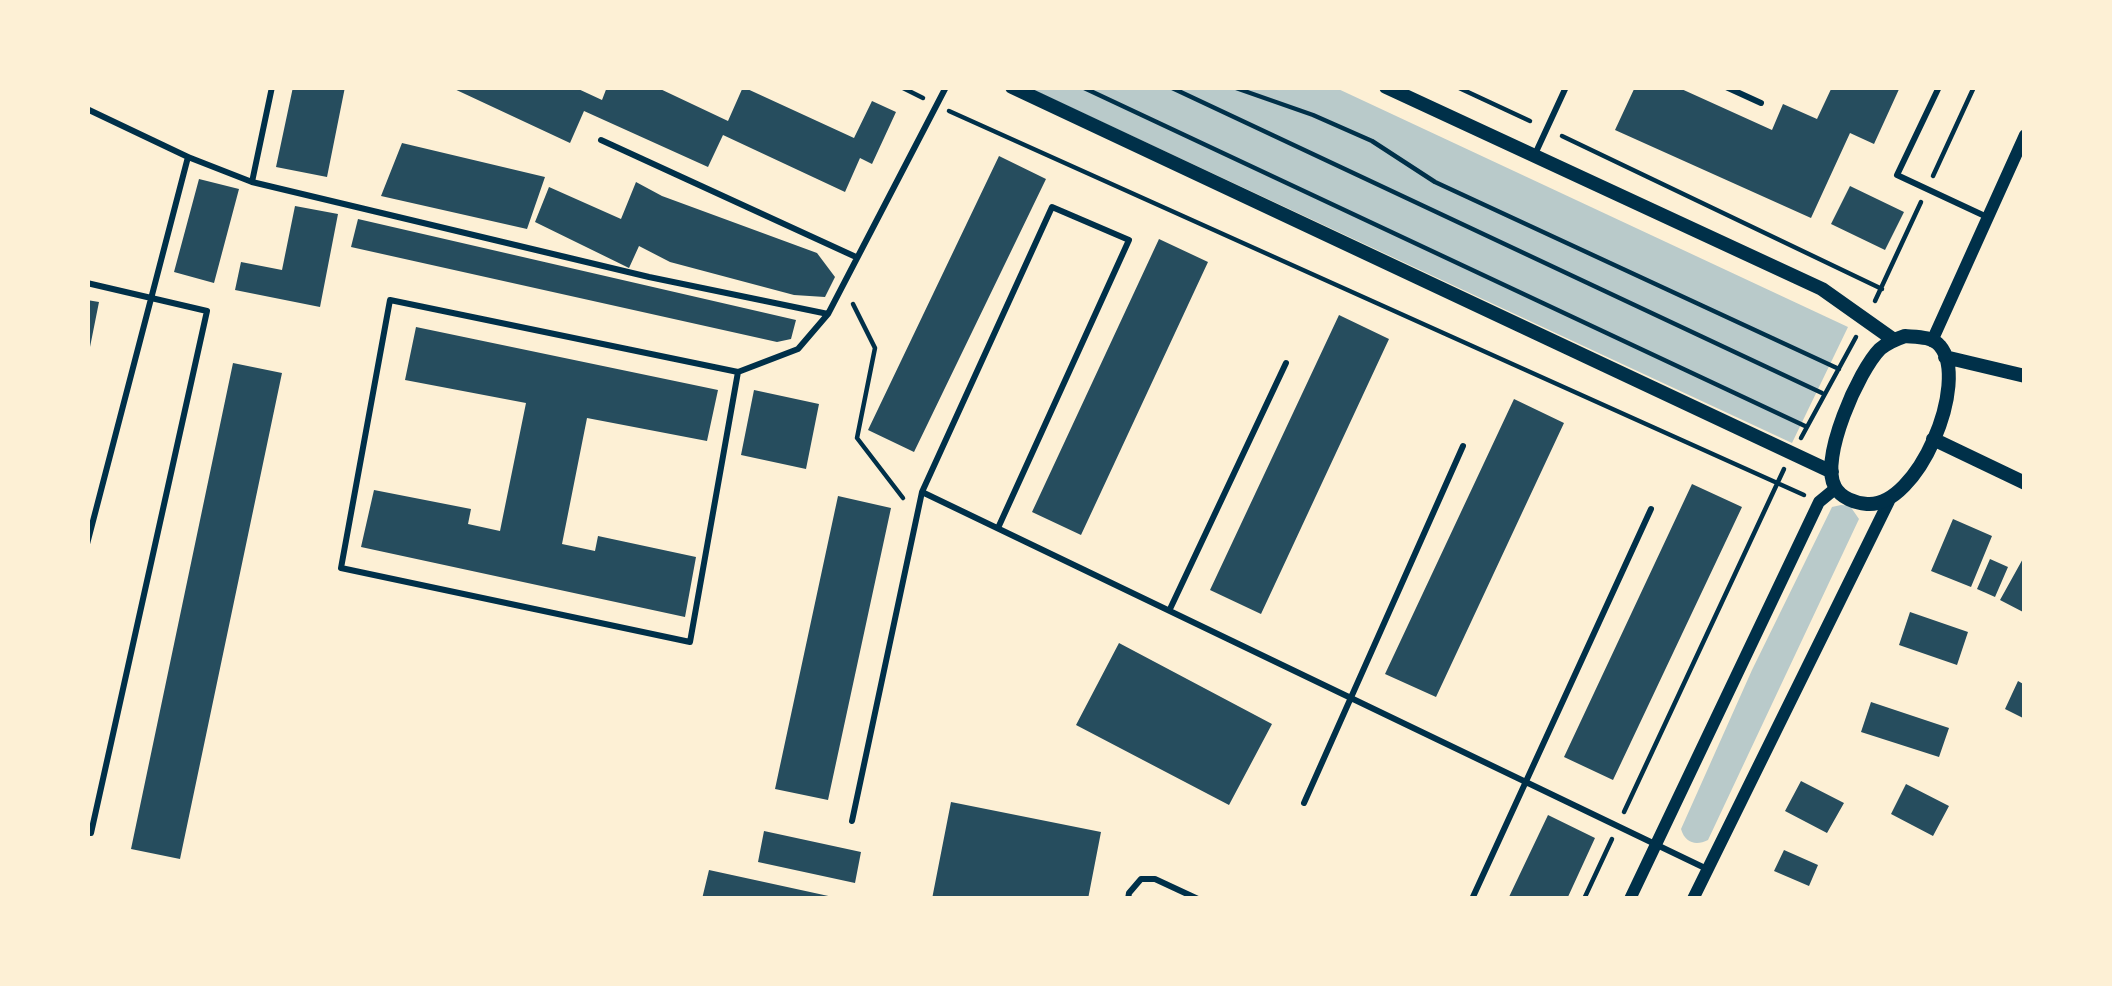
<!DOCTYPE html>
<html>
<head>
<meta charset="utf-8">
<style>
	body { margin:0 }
	#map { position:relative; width:2112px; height:986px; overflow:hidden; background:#fdf0d5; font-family:"Alegreya Sans",sans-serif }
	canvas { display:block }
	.frame { position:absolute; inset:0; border:90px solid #fdf0d5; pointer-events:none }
</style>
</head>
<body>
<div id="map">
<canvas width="2112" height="986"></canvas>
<div class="frame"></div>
</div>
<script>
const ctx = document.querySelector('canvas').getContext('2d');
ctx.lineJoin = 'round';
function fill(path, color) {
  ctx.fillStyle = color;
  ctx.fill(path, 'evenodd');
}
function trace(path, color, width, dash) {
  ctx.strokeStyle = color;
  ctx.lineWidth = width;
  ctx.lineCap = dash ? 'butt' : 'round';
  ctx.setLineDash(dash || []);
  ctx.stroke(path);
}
fill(new Path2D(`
	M1027,87H1334L1848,327L1792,443Z
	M1841,505L1850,506L1859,519L1708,840C1696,846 1685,843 1681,829L1752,670L1832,507Z`), '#b9caca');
fill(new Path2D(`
	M293,87H345L327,177L276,167Z
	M450,87H574L602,100L607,87H656L728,121L743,87L854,138L872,101L896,112L872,164L860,158L845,192L723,135L708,167L584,111L570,143Z
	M1635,87H1677L1772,130L1783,104L1817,119L1832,87H1900L1874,144L1850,133L1811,218L1615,130Z
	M402,143L545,177L527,229L381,196Z
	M999,156L1046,179L914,452L868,430Z
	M199,179L239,189L214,283L174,272Z
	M636,182L662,196L817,253L835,277L825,297L794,295L670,262L639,246L629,268L535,222L549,187L621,219Z
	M1850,186L1904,212L1885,250L1831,224Z
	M295,206L338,214L320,307L235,290L241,262L282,270Z
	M358,219L796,320L791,339L777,342L351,247Z
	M1159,239L1208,262L1081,535L1032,512Z
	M87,300L99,302L89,352H87Z
	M1339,315L1389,339L1261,614L1210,590Z
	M416,327L718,390L707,441L587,418L562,544L595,551L598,536L696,557L685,617L361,547L374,490L471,509L468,524L500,531L526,403L405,380Z
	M233,363L282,373L180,859L131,849Z
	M754,390L819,404L806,469L741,455Z
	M1514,399L1564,423L1436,697L1385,674Z
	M1692,484L1742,507L1613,780L1564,757Z
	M838,496L891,508L828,800L775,789Z
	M1953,519L1992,536L1971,587L1931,571Z
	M2025,555V613L2000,600Z
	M1990,559L2008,567L1995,597L1977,589Z
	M1910,612L1968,632L1957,665L1899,645Z
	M1119,643L1272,724L1229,805L1076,725Z
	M2018,681L2025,685V719L2005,709Z
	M1871,702L1949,728L1939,757L1861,732Z
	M1801,781L1844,803L1827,833L1785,811Z
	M1906,784L1949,806L1933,836L1891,814Z
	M951,802L1101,832L1088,899H932Z
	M1548,815L1595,838L1567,899H1508Z
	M764,831L861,852L855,883L758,862Z
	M1784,850L1818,865L1809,886L1774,871Z
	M709,870L833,897V899H702Z`), '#264d5e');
trace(new Path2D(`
	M901,87L923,98
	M1082,87L1805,426
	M1170,87L1822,393
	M1233,87L1313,115L1372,141L1435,182L1839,369
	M1457,87L1530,121
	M949,111L1804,495
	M1562,136L1882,289
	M1933,176L1974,87
	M1875,301L1921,202
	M853,304L875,348L857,438L903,498
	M1801,438L1856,337
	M1624,812L1784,469
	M1584,899L1612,839`), '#003049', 4.5);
trace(new Path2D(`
	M1726,87L1761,103
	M1939,87L1897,175L1987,217
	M87,109L188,157L252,182L649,277L828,314
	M601,140L856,257
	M1536,152L1566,87
	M252,182L272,87
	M87,283L207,311L91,833
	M738,372L690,642L341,568L390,300L738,372L798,349L828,314L946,87
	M922,492L1707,869
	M87,544L188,157
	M1170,609L1286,363
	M1304,803L1463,446
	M852,821L922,492L1052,207L1129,240L998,528
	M1128,899L1129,893L1141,879H1155L1198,899
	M1472,899L1651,509`), '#003049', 6);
trace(new Path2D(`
	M1932,341L2025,135
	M1630,899L1819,502L1836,488
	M1693,899L1889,501`), '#003049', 12);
trace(new Path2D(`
	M1012,87L1832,472
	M1386,87L1822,289L1894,340
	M1905,336C1916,337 1932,336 1940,346C1970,381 1918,508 1867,504C1855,503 1841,498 1835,487C1819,459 1859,370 1880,349C1887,343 1896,339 1905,336Z
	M1945,357L2025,376
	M1933,439L2025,483`), '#003049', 14);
</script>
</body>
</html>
